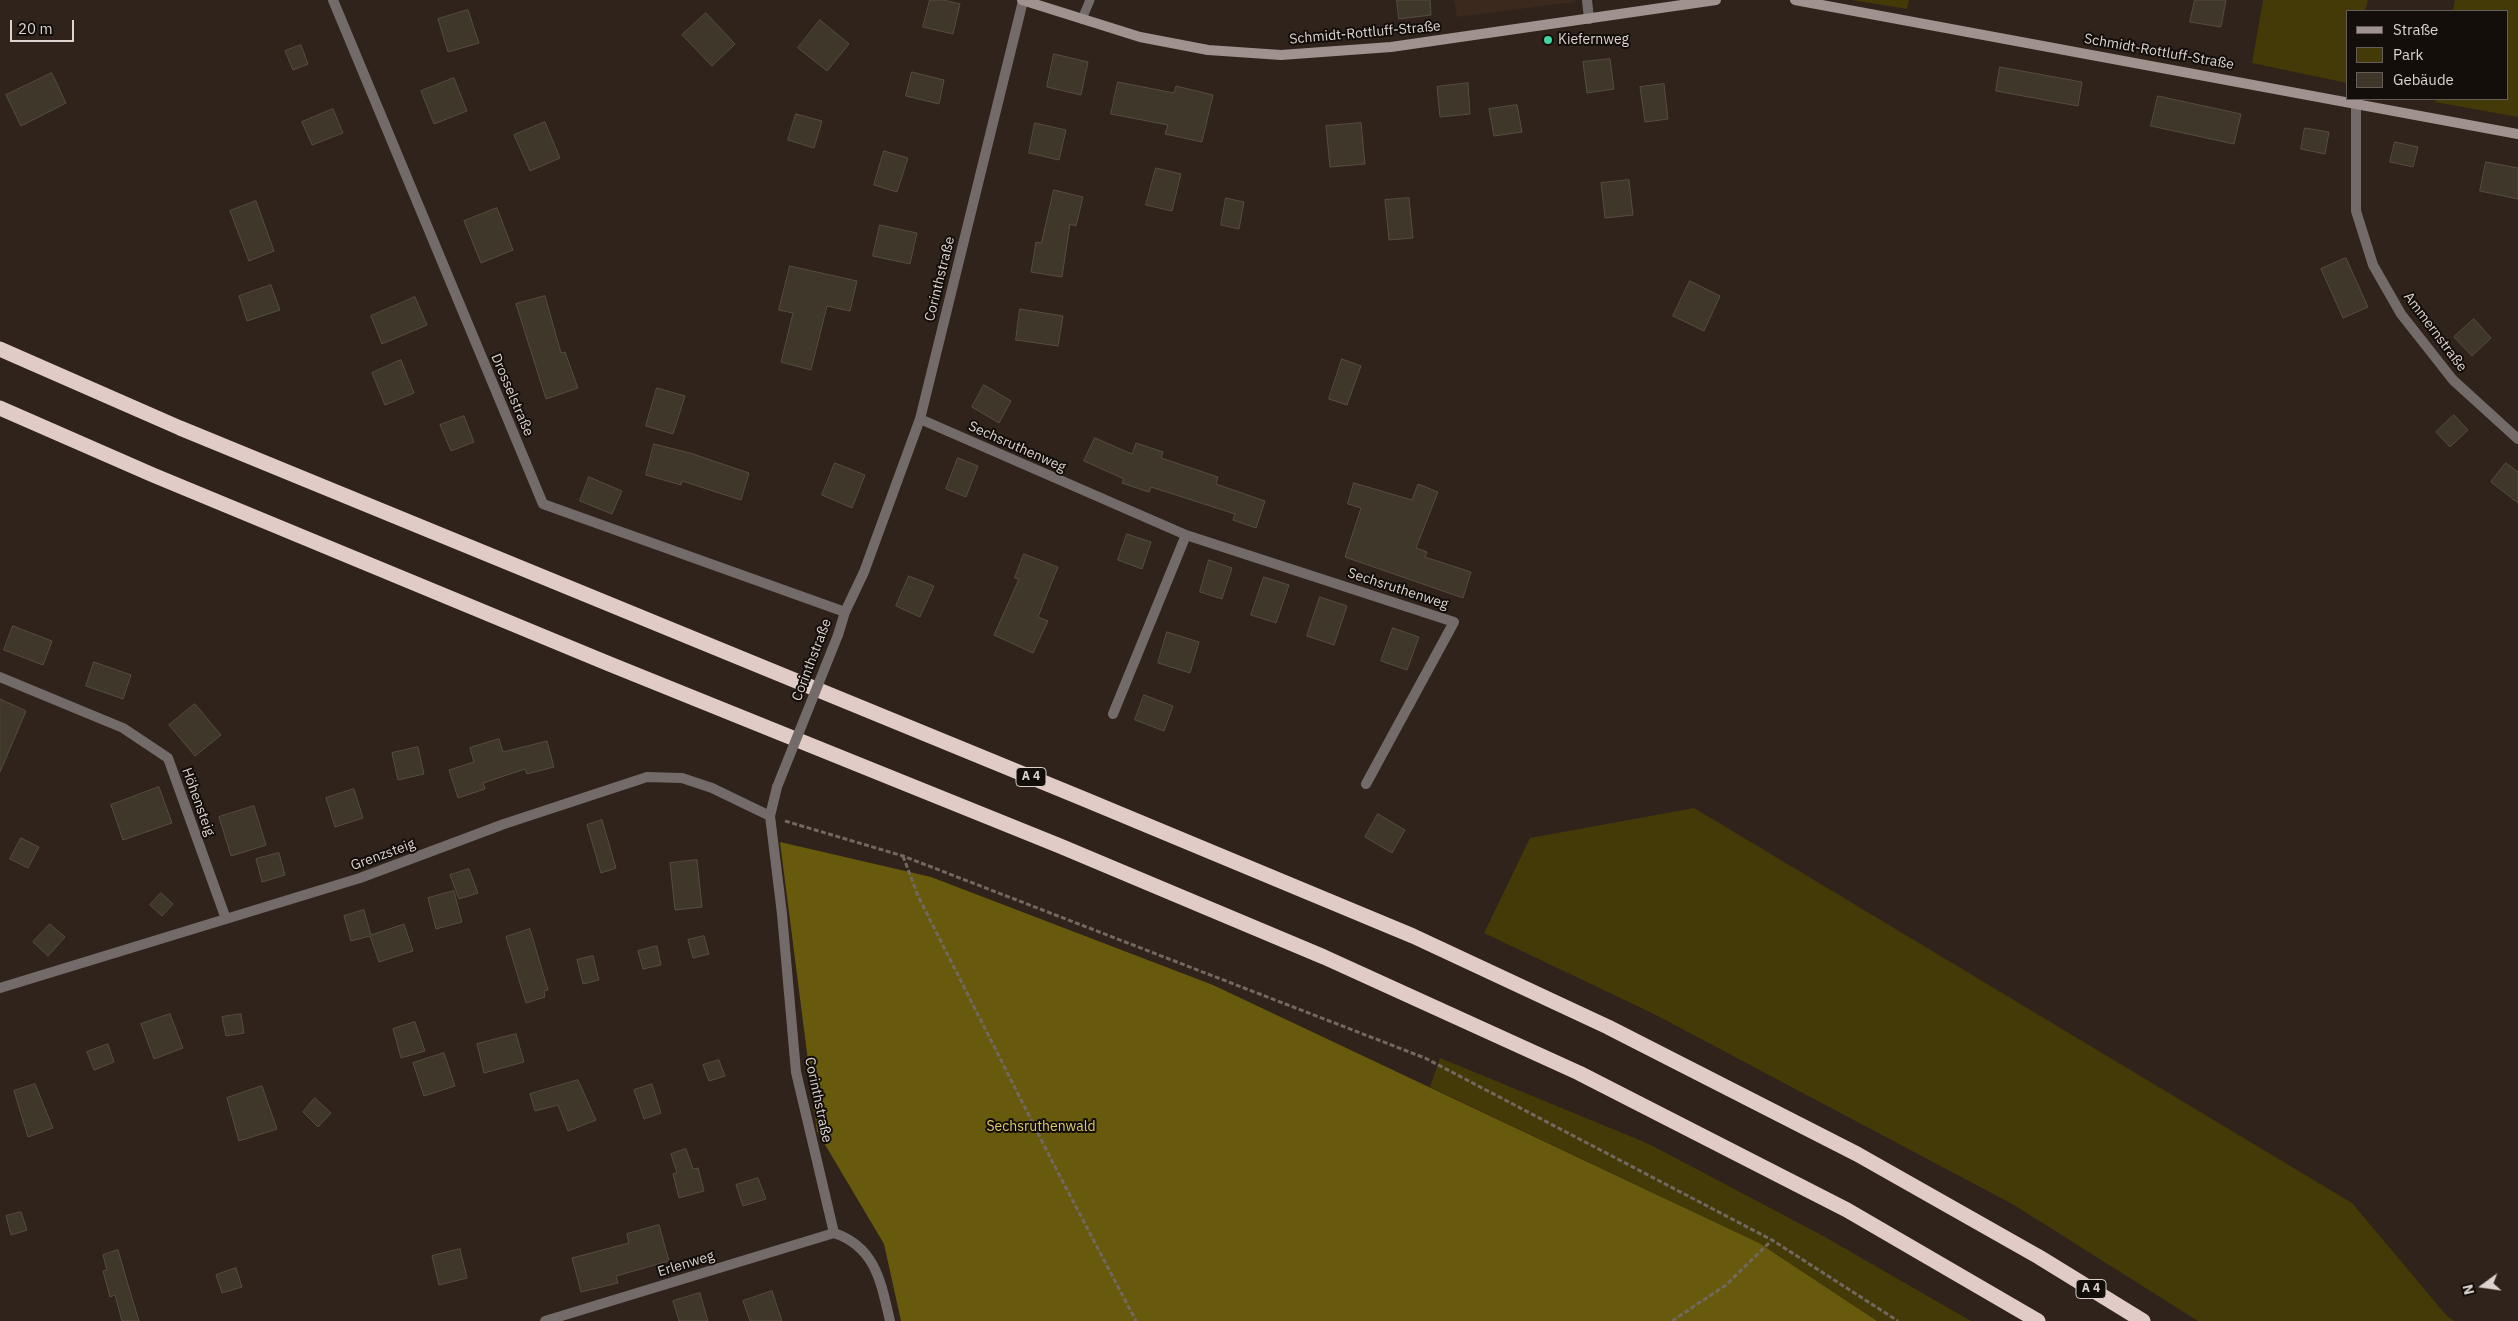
<!DOCTYPE html>
<html>
<head>
<meta charset="utf-8">
<style>
	body { margin:0 }
	#map { position:relative; width:2518px; height:1321px; overflow:hidden; background:#30231b; font-family:"IBM Plex Sans",sans-serif }
	canvas { display:block }
	.legend { position:absolute; left:2346px; top:10px; width:162px; height:90px; box-sizing:border-box; background:#140e0b; border:1px solid #645d59; margin:0; padding:6px 9px; list-style:none; font-size:15px; color:#dcd3ce }
	.legend li { display:flex; align-items:center; gap:10px; height:25px }
	.legend b { width:25px; border:1px solid #645d59 }
	.north { position:absolute; left:2458px; top:1261px; width:50px; height:50px; -webkit-text-stroke:4px #140e0b; paint-order:stroke; rotate:256deg; font-size:14px; font-weight:700; line-height:20px; text-align:center; color:#dcd3ce }
	.north::after { content:''; display:block; margin:auto; width:18px; height:22px; background:#dcd3ce; clip-path:polygon(50% 0,100% 100%,50% 72%,0 100%) }
	.scale { position:absolute; left:10px; top:20px; width:64px; height:22px; box-sizing:border-box; border:2px solid #dcd3ce; border-top:0; padding-left:6px; font-size:15px; line-height:18px; white-space:nowrap; color:#dcd3ce; -webkit-text-stroke:4px #140e0b; paint-order:stroke }
</style>
</head>
<body>
<div id="map">
<canvas width="2518" height="1321"></canvas>
<ul class="legend">
<li><b style="height:6px;background:#9f928f"></b>Straße</li>
<li><b style="height:14px;background:#433a07"></b>Park</li>
<li><b style="height:14px;background:#3f372a"></b>Gebäude</li>
</ul>
<div class="north">N</div>
<div class="scale">20 m</div>
</div>
<script>
const ctx = document.querySelector('canvas').getContext('2d');
ctx.lineJoin = 'round';
function fill(path, color) {
  ctx.fillStyle = color;
  ctx.fill(path, 'evenodd');
}
function trace(path, color, width, dash) {
  ctx.strokeStyle = color;
  ctx.lineWidth = width;
  ctx.lineCap = dash ? 'butt' : 'round';
  ctx.setLineDash(dash || []);
  ctx.stroke(path);
}
function write(font, color, halo, rows, align = 'center') {
  ctx.font = font + ' "IBM Plex Sans",sans-serif';
  ctx.lineWidth = 4;
  ctx.setLineDash([]);
  ctx.textBaseline = 'middle';
  ctx.strokeStyle = halo;
  ctx.fillStyle = color;
  for (const [text, x, y, turn = 0] of rows) {
    ctx.save();
    ctx.translate(x, y);
    ctx.rotate((+turn || 0) * Math.PI / 180);
    ctx.textAlign = isNaN(turn) ? turn : align;
    if (halo) ctx.strokeText(text, 0, 0);
    ctx.fillText(text, 0, 0);
    ctx.restore();
  }
}
fill(new Path2D(`
	M1454,0H1575V2L1457,17Z`), '#3b291d');
fill(new Path2D(`
	M1852,0H1909L1907,9Z
	M2263,0H2368L2365,11H2347V83L2252,63Z
	M2455,0H2518V117L2435,102L2436,99H2507V11H2453Z
	M1694,808L2352,1203L2446,1315L2454,1321H2198L2014,1205L1654,1014L1484,933L1530,838Z
	M1440,1058L1649,1144L1825,1237L1971,1321H1877L1759,1243L1430,1087Z`), '#433a07');
fill(new Path2D(`
	M780,842L931,877L1213,985L1759,1243L1877,1321H901L884,1244L817,1131Z`), '#675a0d');
const building = new Path2D(`
	M930,0H943L960,4L953,34L923,27Z
	M1397,0H1430L1431,15L1399,19Z
	M2195,0H2226L2221,27L2190,22Z
	M468,10L479,43L448,52L438,19Z
	M706,13L735,44L712,66L682,35Z
	M820,20L849,44L827,71L798,48Z
	M301,45L308,64L293,70L285,51Z
	M1054,54L1088,62L1081,95L1047,87Z
	M1610,59L1614,89L1587,93L1583,62Z
	M2000,67L2082,82L2078,106L1996,91Z
	M912,72L944,80L939,104L906,96Z
	M52,73L66,103L21,126L6,95Z
	M454,78L467,111L434,124L421,91Z
	M1118,82L1174,93L1176,86L1213,95L1202,142L1165,134L1168,125L1111,114Z
	M1468,83L1470,114L1440,117L1437,87Z
	M1664,84L1668,119L1645,122L1640,87Z
	M2158,96L2241,114L2234,144L2151,126Z
	M1517,105L1522,132L1494,136L1489,109Z
	M333,109L343,133L312,145L302,122Z
	M796,114L822,121L814,148L788,140Z
	M545,122L560,158L530,171L514,135Z
	M1035,123L1066,130L1059,160L1029,153Z
	M1361,123L1365,164L1330,167L1326,126Z
	M2305,128L2329,132L2325,154L2301,149Z
	M2395,142L2418,147L2413,167L2390,162Z
	M884,151L908,158L897,192L874,185Z
	M2486,162L2518,168V199L2480,191Z
	M1156,168L1181,174L1172,211L1146,205Z
	M1629,180L1633,215L1605,218L1601,183Z
	M1054,190L1083,197L1076,226L1070,224L1062,277L1031,272L1036,242L1041,243Z
	M1226,198L1244,202L1239,229L1221,225Z
	M1409,198L1413,238L1389,240L1385,200Z
	M256,201L274,251L249,261L230,211Z
	M497,208L513,250L481,263L464,221Z
	M880,225L917,233L910,264L873,256Z
	M2346,258L2368,307L2343,318L2321,269Z
	M790,266L857,281L850,311L827,306L811,370L781,362L793,313L779,310Z
	M1690,281L1720,296L1704,331L1673,316Z
	M271,285L280,310L247,321L239,296Z
	M545,296L561,353L565,352L578,388L546,399L516,304Z
	M415,297L427,325L382,344L371,316Z
	M1020,309L1063,316L1058,346L1016,340Z
	M2474,319L2491,338L2472,356L2454,337Z
	M1342,359L1361,366L1347,405L1329,399Z
	M401,360L414,393L385,405L372,373Z
	M984,385L1011,401L999,423L972,407Z
	M657,388L685,396L673,434L646,426Z
	M2454,415L2468,430L2450,447L2436,432Z
	M464,416L474,442L451,451L440,425Z
	M1095,438L1132,454L1136,443L1163,452L1161,458L1218,477L1216,484L1265,501L1256,528L1233,520L1235,514L1151,487L1149,492L1122,483L1124,479L1084,461Z
	M654,444L690,453L749,473L741,500L682,481L681,485L646,475Z
	M958,458L978,466L966,497L946,489Z
	M835,463L865,475L852,508L822,495Z
	M2506,463L2518,472V503L2491,482Z
	M589,477L622,491L612,514L580,501Z
	M1354,483L1412,500L1418,484L1438,492L1416,548L1427,552L1425,557L1471,572L1463,598L1345,557L1361,508L1348,504Z
	M1127,534L1151,542L1142,569L1118,560Z
	M1024,554L1058,567L1038,617L1048,621L1033,653L994,635L1019,579L1015,578Z
	M1209,560L1232,568L1222,599L1200,592Z
	M909,576L934,586L920,617L896,606Z
	M1264,577L1289,585L1276,623L1251,615Z
	M1320,597L1347,606L1334,645L1307,636Z
	M13,626L52,641L43,665L4,650Z
	M1393,628L1419,637L1407,670L1381,661Z
	M1167,632L1199,642L1190,673L1158,663Z
	M94,662L131,675L123,699L86,686Z
	M1144,695L1173,706L1164,731L1135,720Z
	M0,699L26,711L0,772Z
	M195,704L221,735L195,756L169,725Z
	M499,739L503,752L547,741L554,767L527,774L525,769L483,783L485,789L458,798L449,770L474,762L470,748Z
	M418,747L424,774L398,780L392,753Z
	M159,787L172,823L123,840L111,805Z
	M354,789L363,818L335,827L326,798Z
	M254,806L266,845L231,856L219,817Z
	M1378,814L1405,830L1392,853L1365,837Z
	M602,820L616,868L601,873L587,825Z
	M21,838L39,847L28,868L10,859Z
	M279,853L285,875L262,882L256,859Z
	M697,860L702,907L675,910L670,863Z
	M469,869L478,893L459,899L450,875Z
	M454,891L462,922L436,929L428,898Z
	M161,893L173,904L162,916L150,905Z
	M364,910L371,935L404,924L413,951L379,962L370,936L351,941L344,916Z
	M50,924L65,937L48,956L33,942Z
	M530,929L548,990L544,991L545,997L526,1003L506,937Z
	M704,936L709,954L693,958L688,940Z
	M657,946L661,965L643,969L638,951Z
	M593,956L599,980L583,984L577,960Z
	M170,1014L183,1048L154,1059L141,1024Z
	M241,1014L244,1033L226,1036L222,1017Z
	M415,1022L425,1051L401,1058L393,1029Z
	M516,1034L524,1062L484,1073L477,1044Z
	M108,1044L114,1062L94,1070L87,1052Z
	M444,1053L455,1086L424,1096L413,1063Z
	M719,1060L725,1076L709,1081L703,1065Z
	M578,1080L596,1120L568,1131L558,1105L535,1111L530,1094Z
	M35,1084L53,1128L28,1137L14,1091Z
	M652,1084L661,1113L644,1119L634,1090Z
	M262,1086L277,1129L239,1141L227,1098Z
	M315,1098L331,1113L318,1127L303,1112Z
	M686,1149L693,1169L698,1168L704,1191L679,1198L673,1174L677,1173L671,1154Z
	M758,1178L766,1199L743,1206L736,1185Z
	M21,1212L27,1230L11,1235L6,1216Z
	M659,1225L669,1261L616,1276L618,1283L581,1292L572,1258L629,1243L627,1234Z
	M460,1249L467,1278L439,1285L432,1256Z
	M118,1250L129,1288L139,1321H122L115,1295L110,1297L103,1271L107,1270L103,1255Z
	M236,1268L242,1287L222,1293L216,1275Z
	M772,1291L782,1321H750L743,1301Z
	M700,1293L708,1321H679L673,1301Z`);
fill(building, '#3f372a');
trace(building, '#564d40', 1);
trace(new Path2D(`
	M785,821L903,856L1425,1058L1772,1240L1898,1321
	M903,856L918,896L1053,1163L1136,1321
	M1672,1321L1726,1285L1772,1240`), '#736761', 3, [5, 2.5]);
trace(new Path2D(`
	M1082,19L1090,0`), '#736b69', 9);
trace(new Path2D(`
	M333,0L543,504L845,612
	M1587,0L1589,19
	M2356,103V211L2373,265L2401,314L2453,380L2518,439
	M920,419L1186,535L1454,622L1366,784
	M838,635L845,612L864,572L920,419L1023,1
	M0,677L123,728L168,758L226,919
	M1113,714L1186,535
	M777,787L770,816L782,914L796,1072L834,1233C876,1247 881,1283 890,1321
	M0,988L360,878L504,824L647,777L682,778L712,788L770,816
	M545,1321L834,1233`), '#736b69', 10);
trace(new Path2D(`
	M1022,0L1140,37L1208,50L1281,55L1391,47L1716,0
	M1795,0L2518,134`), '#9f928f', 10);
trace(new Path2D(`
	M0,349L180,428L1084,799L1413,936L1608,1027L1857,1154L2039,1257L2143,1321
	M0,408L153,475L607,663L1060,846L1324,957L1579,1073L1847,1210L2038,1321`), '#e0cbc6', 15);
trace(new Path2D(`
	M777,787L838,635`), '#736b69', 10);
for (const [x, y, r, color] of [
	[1548,40,5,"#3fd4a2"]
]) {
  const dot = new Path2D();
  dot.arc(x, y, r, 0, 2 * Math.PI);
  ctx.fillStyle = color;
  ctx.fill(dot);
  trace(dot, '#140e0b', 2);
}
for (const [x, y, w] of [
	[1031,777,30],
	[2091,1289,30]
]) {
  const box = new Path2D();
  box.roundRect(x - w / 2, y - 9.5, w, 19, 4);
  ctx.fillStyle = '#140e0b';
  ctx.fill(box);
  trace(box, '#dcd3ce', 1);
}
write('bold 12px', '#dcd3ce', null, [
	["A 4",1031,777],
	["A 4",2091,1289]
]);
write('14px', '#dcd3ce', '#140e0b', [
	["Schmidt-Rottluff-Straße",1365,33,-5],
	["Schmidt-Rottluff-Straße",2159,52,10],
	["Corinthstraße",940,279,-76],
	["Ammernstraße",2435,332,53],
	["Drosselstraße",512,395,67],
	["Sechsruthenweg",1017,447,24],
	["Sechsruthenweg",1398,589,18],
	["Corinthstraße",812,660,-69],
	["Höhensteig",198,802,70],
	["Grenzsteig",383,855,-20],
	["Corinthstraße",818,1100,78],
	["Erlenweg",686,1264,-17]
]);
write('14px', '#dcd3ce', '#140e0b', [
	["Kiefernweg",1558,40]
], 'left');
write('14px', '#ddcb68', '#140e0b', [
	["Sechsruthenwald",1041,1127]
]);
</script>
</body>
</html>
